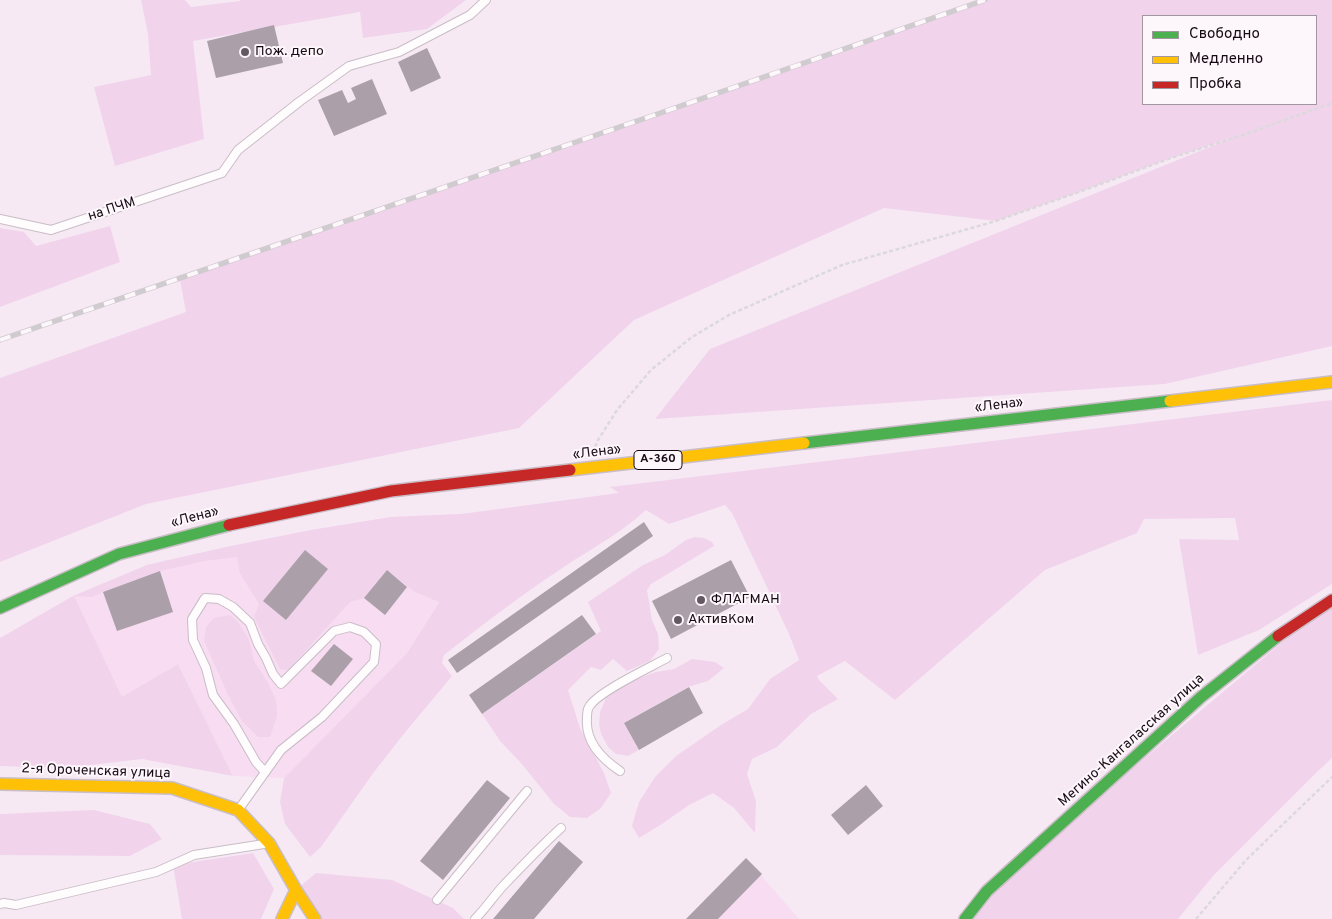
<!DOCTYPE html>
<html>
<head>
<meta charset="utf-8">
<style>
	body { margin:0 }
	#map { position:relative; width:1332px; height:919px; overflow:hidden; background:#f6e9f4; font-family:Overpass,sans-serif }
	canvas { display:block }
	.legend { position:absolute; left:1142px; top:15px; width:175px; height:90px; box-sizing:border-box; background:#fdf6fb; border:1px solid #a1989f; margin:0; padding:6px 9px; list-style:none; font-size:15px; color:#160b14 }
	.legend li { display:flex; align-items:center; gap:10px; height:25px }
	.legend b { width:25px; border:1px solid #a1989f }
</style>
</head>
<body>
<div id="map">
<canvas width="1332" height="919"></canvas>
<ul class="legend">
<li><b style="height:6px;background:#4caf50"></b>Свободно</li>
<li><b style="height:6px;background:#ffc107"></b>Медленно</li>
<li><b style="height:6px;background:#c62828"></b>Пробка</li>
</ul>
</div>
<script>
const ctx = document.querySelector('canvas').getContext('2d');
ctx.lineJoin = 'round';
function fill(path, color) {
  ctx.fillStyle = color;
  ctx.fill(path, 'evenodd');
}
function trace(path, color, width, dash) {
  ctx.strokeStyle = color;
  ctx.lineWidth = width;
  ctx.lineCap = dash ? 'butt' : 'round';
  ctx.setLineDash(dash || []);
  ctx.stroke(path);
}
function write(font, color, halo, rows, align = 'center') {
  ctx.font = font + ' Overpass,sans-serif';
  ctx.lineWidth = 4;
  ctx.setLineDash([]);
  ctx.textBaseline = 'middle';
  ctx.strokeStyle = halo;
  ctx.fillStyle = color;
  for (const [text, x, y, turn = 0] of rows) {
    ctx.save();
    ctx.translate(x, y);
    ctx.rotate((+turn || 0) * Math.PI / 180);
    ctx.textAlign = isNaN(turn) ? turn : align;
    if (halo) ctx.strokeText(text, 0, 0);
    ctx.fillText(text, 0, 0);
    ctx.restore();
  }
}
fill(new Path2D(`
	M461,514L439,601L407,653L284,778L233,776L178,664L122,698L73,596L147,565L226,547L311,530L391,517Z
	M746,858L799,919H686Z`), '#f7dcf2');
fill(new Path2D(`
	M141,0H185L191,7L240,1L241,0H466L427,29L363,38L360,12L193,41L204,139L115,166L94,87L151,75L148,34Z
	M985,0H1332V346L1165,384L655,419L710,349L1232,138L1171,158L1079,192L996,221L884,208L634,320L519,428L146,504L0,562V378L186,312L180,280ZM1143,16H1316V104H1143Z
	M110,226L120,262L0,307V228L24,232L36,246Z
	M1332,400V584L1259,630L1198,655L1179,539L1239,540L1235,518L1144,519L1137,533L1045,570L895,700L845,661L817,676L819,680L838,699L811,714L777,747L752,759L747,774L756,801L755,833L734,808L713,793L689,805L662,824L639,838L632,826L639,802L655,777L676,756L721,725L748,709L770,679L799,660L789,634L732,513L725,505L669,524L646,510C619,535 585,552 555,573C516,599 480,627 444,655L442,663L452,676L403,735L374,772L321,847L310,857L285,824L280,802L284,778L407,653L439,602L415,592L387,570L364,598L350,602L288,670L280,669L254,617L259,604L240,573L237,557L204,561L160,571L103,592L92,597L74,596L122,697L178,664L233,776L142,759L66,768L0,766V638L73,596L147,565L226,547L311,530L391,517L461,514L619,493L610,487Z
	M695,537L704,538L712,542L714,546L651,584L647,590L652,620L658,634L659,649L650,661L627,671L613,659L601,670L591,667L568,690L580,728L604,773L611,793L601,808L587,818L570,817L554,804L521,763L500,741L482,714L601,631L588,602L643,565L665,555L686,540Z
	M1332,600V758L1317,772L1213,876L1178,919H965L987,891Z
	M230,615L238,622L249,640L254,661L267,681L276,700L277,716L270,737H258L242,721L230,699L204,641L206,627L214,618Z
	M692,659L715,662L724,668L708,681L688,687L624,723L639,750L628,756L616,754L608,747L601,734L599,724L600,712L606,698L623,686L639,678L656,672L674,669Z
	M94,810L150,824L162,839L130,856L0,855V814Z
	M253,853L274,889L261,919H182L173,865Z
	M316,873L392,880L453,908L464,919H315L296,890Z`), '#f1d4ec');
fill(new Path2D(`
	M274,25L283,63L216,78L207,41Z
	M427,48L441,78L411,92L398,62Z
	M372,79L387,114L334,136L318,100L342,90L348,103L356,99L351,88Z
	M644,522L653,536L457,673L448,660Z
	M305,550L328,569L286,620L263,601Z
	M731,560L750,597L671,639L652,601Z
	M387,570L407,587L385,615L364,598Z
	M160,571L173,612L117,631L103,592Z
	M582,615L596,634L482,714L469,695Z
	M334,644L353,659L331,686L311,671Z
	M689,687L703,713L639,750L624,723Z
	M487,780L510,798L443,880L420,861Z
	M866,785L883,806L848,835L831,815Z
	M559,841L583,862L534,919H493Z
	M746,858L762,874L718,919H686Z`), '#aba0a9');
const lane = new Path2D(`
	M0,219L51,230L222,173L238,150L299,102L349,66L399,52L470,15L486,0
	M620,771C602,759 585,741 587,718C587,715 587,710 589,707C597,692 651,667 667,658
	M239,809L281,750L322,717L374,662L376,644L364,632L350,627L334,631L281,684L273,674L266,658L258,644L250,623L233,607L219,599L205,598L192,619L193,640L206,668L213,695L234,724L256,762L265,772
	M437,900L527,791
	M0,904L4,903L16,905L156,872L194,855L264,844
	M475,919C485,909 493,897 503,886C522,866 541,846 561,828`);
const fast = new Path2D(`
	M804,443L1170,401
	M0,608L119,554L229,525
	M965,919L987,891L1201,697L1278,636`);
const slow = new Path2D(`
	M1170,401L1332,382
	M570,470L804,443
	M0,784L172,788L238,810L269,843L296,890L315,919
	M282,919L296,890`);
const jam = new Path2D(`
	M229,525L391,491L570,470
	M1278,636L1332,600`);
trace(lane, '#c9bdc6', 10);
trace(fast, '#c9bdc6', 14);
trace(slow, '#c9bdc6', 14);
trace(jam, '#c9bdc6', 14);
trace(new Path2D(`
	M595,447L598,440L617,410L651,370L692,337L729,315L842,265L996,221L1079,192L1171,158L1243,135L1332,103
	M1196,919L1246,860L1332,777`), '#dcd9dc', 2.5, [4, 2.5]);
trace(lane, '#fefcfd', 8);
trace(fast, '#4caf50', 11);
trace(slow, '#ffc107', 11);
trace(jam, '#c62828', 11);
const rail = new Path2D(`
	M0,340L672,109L985,0`);
trace(rail, '#d0cbcf', 5.5);
trace(rail, '#fdf6fb', 4, [11]);
for (const [x, y, r, color] of [
	[245,52,5,"#645962"],
	[701,600,5,"#645962"],
	[678,620,5,"#645962"]
]) {
  const dot = new Path2D();
  dot.arc(x, y, r, 0, 2 * Math.PI);
  ctx.fillStyle = color;
  ctx.fill(dot);
  trace(dot, '#fdf6fb', 2);
}
for (const [x, y, w] of [
	[658,460,48]
]) {
  const box = new Path2D();
  box.roundRect(x - w / 2, y - 9.5, w, 19, 4);
  ctx.fillStyle = '#fdf6fb';
  ctx.fill(box);
  trace(box, '#160b14', 1);
}
write('bold 12px', '#160b14', null, [
	["А-360",658,460]
]);
write('14px', '#160b14', '#fdf6fb', [
	["Пож. депо",255,52],
	["ФЛАГМАН",711,600],
	["АктивКом",688,620]
], 'left');
write('14px', '#160b14', '#fdf6fb', [
	["на ПЧМ",112,210,-18],
	["«Лена»",999,406,-7],
	["«Лена»",597,453,-7],
	["«Лена»",195,518,-15],
	["Мегино-Кангаласская улица",1132,741,-42],
	["2-я Ороченская улица",96,772,2]
]);
</script>
</body>
</html>
